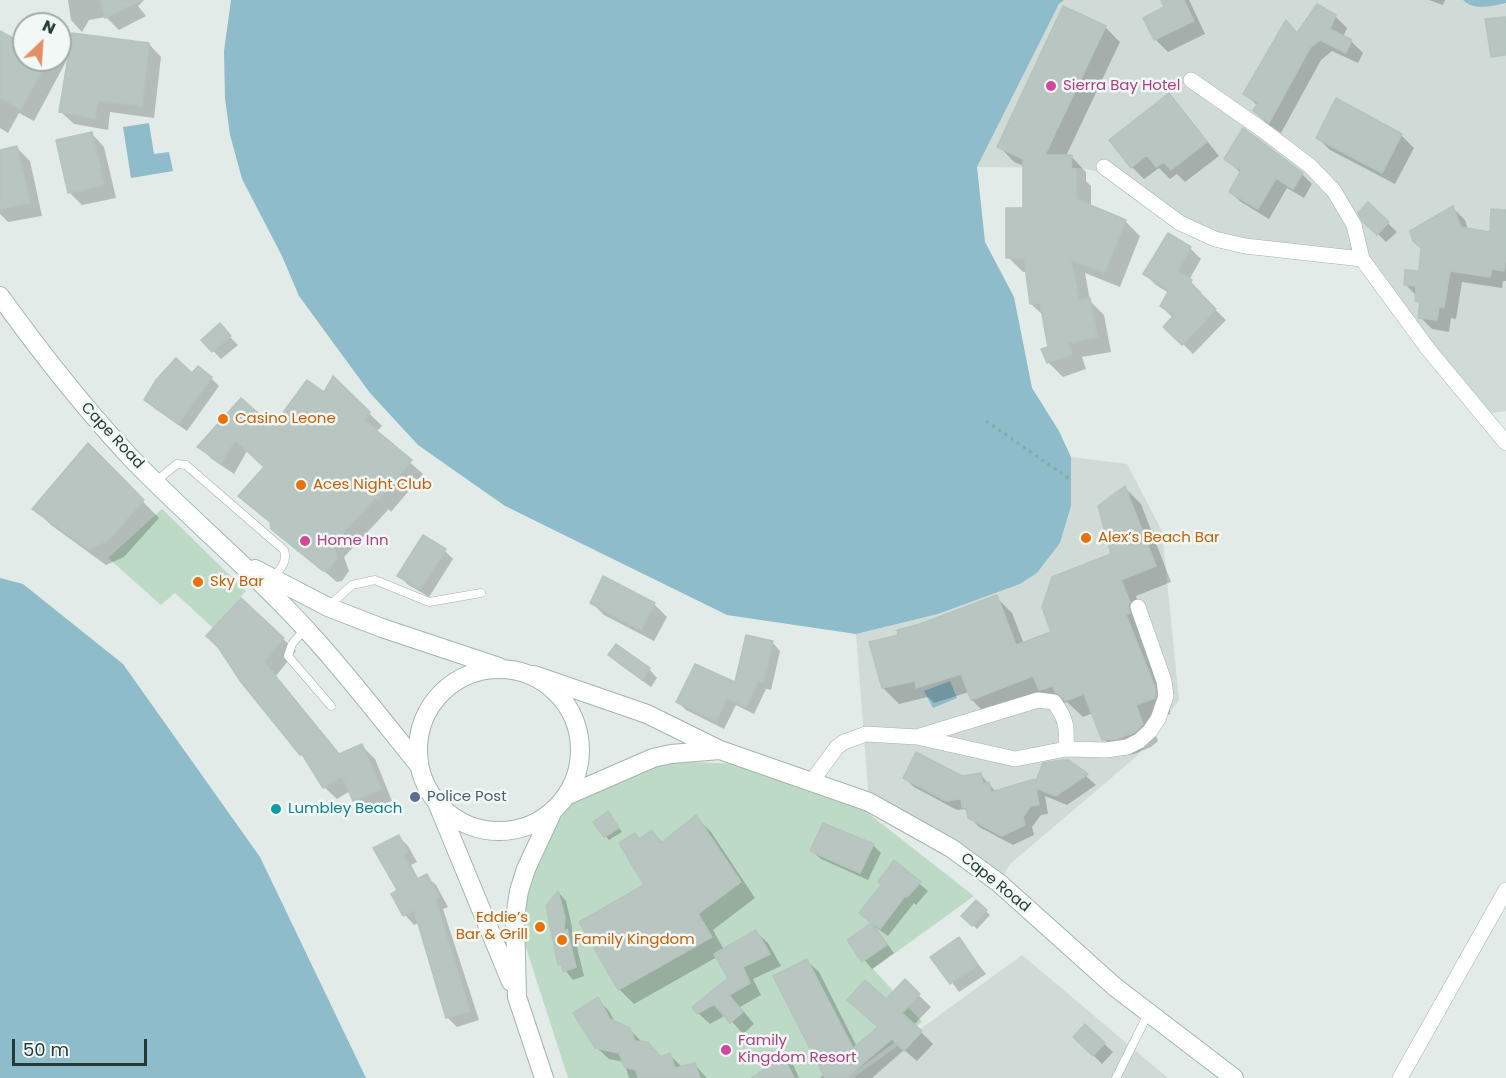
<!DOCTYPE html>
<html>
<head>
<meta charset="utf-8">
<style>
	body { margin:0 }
	#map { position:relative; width:1506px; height:1078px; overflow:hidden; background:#e2ebe8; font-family:Poppins,sans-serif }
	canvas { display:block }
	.north { position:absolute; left:12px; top:12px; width:60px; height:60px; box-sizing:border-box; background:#f2f8f5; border:2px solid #a0aca9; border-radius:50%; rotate:25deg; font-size:16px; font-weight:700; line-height:24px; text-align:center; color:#243a36 }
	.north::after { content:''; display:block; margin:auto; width:21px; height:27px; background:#e49067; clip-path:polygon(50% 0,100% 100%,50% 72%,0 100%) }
	.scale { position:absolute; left:12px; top:1039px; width:135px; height:27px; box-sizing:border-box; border:3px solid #243a36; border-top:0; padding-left:8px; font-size:18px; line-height:21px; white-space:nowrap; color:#243a36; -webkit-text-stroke:4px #f2f8f5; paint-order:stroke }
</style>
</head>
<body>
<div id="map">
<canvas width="1506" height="1078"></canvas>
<div class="north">N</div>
<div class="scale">50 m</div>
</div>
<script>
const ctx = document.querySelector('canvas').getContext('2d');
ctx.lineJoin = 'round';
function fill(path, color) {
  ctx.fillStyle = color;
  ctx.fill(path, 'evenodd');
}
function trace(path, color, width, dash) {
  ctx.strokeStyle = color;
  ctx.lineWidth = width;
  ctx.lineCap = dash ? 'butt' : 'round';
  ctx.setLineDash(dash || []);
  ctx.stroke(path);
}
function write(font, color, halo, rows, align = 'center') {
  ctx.font = font + ' Poppins,sans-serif';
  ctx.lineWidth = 5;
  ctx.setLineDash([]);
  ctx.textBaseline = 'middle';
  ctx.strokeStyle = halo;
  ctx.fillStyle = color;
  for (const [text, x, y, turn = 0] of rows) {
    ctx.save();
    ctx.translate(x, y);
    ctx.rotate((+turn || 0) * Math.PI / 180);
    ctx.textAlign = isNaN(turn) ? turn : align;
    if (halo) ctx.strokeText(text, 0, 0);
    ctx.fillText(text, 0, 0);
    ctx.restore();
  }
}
fill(new Path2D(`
	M1064,0H1463L1467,4L1477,6L1506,3V411L1482,414L1362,259L1215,239L1117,176L1081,168L977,167L1059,4Z
	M1071,457L1127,464L1162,531L1179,700L1137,756L1010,864L999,883L869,802L856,634L938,614L1020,584L1037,573L1060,543L1071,506Z
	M1022,955L1168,1078H853Z`), '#d0dad7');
fill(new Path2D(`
	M162,509L246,591L213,628L175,593L161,605L108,558Z
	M661,761L748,764L859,806L974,896L873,969L922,1022L846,1078H568L511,901L566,803Z`), '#bddac7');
fill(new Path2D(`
	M231,0H1064L1059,4L977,167L985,242L1014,297L1032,388L1059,431L1071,457V506L1060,543L1037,573L1020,584L938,614L856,634L727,615L505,506L418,445L370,393L299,296L282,256L242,179L230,135L225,98L224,51Z
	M1463,0H1506V3C1493,6 1473,11 1463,0Z
	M149,123L154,154L169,152L173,171L131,178L123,127Z
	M0,578L23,584L123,664L260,857L366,1078H0Z
	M950,681L957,698L933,708L924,691Z`), '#8fbcca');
fill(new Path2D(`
	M68,0H144L138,6L146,16L119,30L106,17L89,20L82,32L71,20Z
	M1162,0H1189L1205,34L1168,52L1155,39L1166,8Z
	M1429,0H1445L1443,5Z
	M1335,16L1347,28L1343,37L1351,41L1363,53L1358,63L1332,51L1321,60L1281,133L1266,123L1255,111L1258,106L1245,94L1286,22L1298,34Z
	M1105,27L1120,42L1066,156H1071L1086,172V181L1091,186V206L1125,221L1140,236L1120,287L1085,273L1090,301L1104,315L1111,352L1082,357L1086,369L1063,377L1048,362L1050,348L1044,316L1031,304L1027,272H1023L1008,257L1024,209V166L1014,162L999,146Z
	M0,42L24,45V60H60V46L70,56L149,44L161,57L154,118L110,112L108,130L74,124L61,112L69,56L34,121L19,113L8,133L0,128Z
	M1169,95L1181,108L1219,156L1185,182L1177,174L1170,179L1159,168L1144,179L1132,167Z
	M92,134L104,147L116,198L82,205L69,192Z
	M1401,135L1414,148L1395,184L1330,150L1318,138Z
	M17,148L30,161L42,216L8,222L0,214V151Z
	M1226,159L1302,174L1312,184L1304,198L1287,188L1269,219L1241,202L1230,192L1241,173Z
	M1368,204L1397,232L1386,242L1365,221Z
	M1453,208L1465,220L1468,230L1492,234L1506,211V281H1503L1502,288L1462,282L1456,319L1451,318L1449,332L1432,329L1420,317L1422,305L1417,300V296L1405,284L1420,272Z
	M1169,235L1190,248L1201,259L1189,280L1201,292L1200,295L1226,320L1193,354L1165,326L1173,318L1161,306L1169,293L1156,285L1145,274Z
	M219,326L238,345L221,359L203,340Z
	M211,378L219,386L187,431L154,408L146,399Z
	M333,378L382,426L376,432L423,474L391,512L389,509L344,557L349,571L342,581L337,582L273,528L266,467L247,451L234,474L212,459L200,447L274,429L324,394Z
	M88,446L159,518L124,557L106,565L51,525L34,509Z
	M1125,488L1141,504L1171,582L1136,596L1145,619L1170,704V714L1151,722L1158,741L1151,747L1134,754L1120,756L1104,739L1093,713L1083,717L1067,702L1056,706L1045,694L988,716L972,700L969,692L934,703L928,697L899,704L883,688L900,636L921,625L996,597L1012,613L1024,644L1053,633L1113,555Z
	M424,537L445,551L453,559L429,597L407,584L399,575Z
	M241,600L296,651L276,676L340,755L362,746L375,759L392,801L366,813L354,800L350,791L337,799L324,787L309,762L242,681Z
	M592,603L654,604L667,617L654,641L604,615Z
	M772,642L780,651L771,690L766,689L754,714L736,705L724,729L686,710L678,702L736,684Z
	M610,655L649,669L657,678L651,687L618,663Z
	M1069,761L1096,785L1067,805L1045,796L1048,814L1041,815L1032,827L1034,835L1013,845L979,827L969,817L965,809L957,810L914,787L905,778L961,777L980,774L996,792L1034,780L1037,783Z
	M612,817L622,832L609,840L595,822Z
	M696,817L711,832L755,898L713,930L724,950L756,932L768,943L781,966L753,979L761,995L740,1007L754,1024L743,1034L726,1015L710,1024L698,1013L730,979L717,957L634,1004L619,989L646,886L635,835L640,840L652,832L663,843Z
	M399,837L408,846L417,862L411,865L419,880L426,876L436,885L448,907L443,909L479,1020L457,1027L447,1017L418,923L414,925L405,915L393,894L399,891Z
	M873,845L881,853L868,880L821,859L812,851Z
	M894,862L928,891L916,905L914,903L888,936L875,927L894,953L872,969L849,941L873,924Z
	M559,893L566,901L572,927V936L575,939L584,976L573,980L560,964Z
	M976,902L990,915L977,929L963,916Z
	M959,939L986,974L959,992L933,957Z
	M807,961L819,972L857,1047L880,1028L886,1001L905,982L931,1007L914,1025L933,1044L917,1061L904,1050L872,1078H820L825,1074Z
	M597,999L609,1011L616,1024L629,1029L643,1043L662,1058L670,1055L682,1067L694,1064L707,1078H629L624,1062L609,1059L596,1047Z
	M1085,1026L1113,1052L1102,1064L1075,1037Z
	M780,1050L792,1062L799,1078H754L771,1067Z`), '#0003');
const building = new Path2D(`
	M101,0H141L105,18Z
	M1161,0H1184L1194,21L1154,40L1143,18L1164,7Z
	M1317,4L1336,15L1330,29L1352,40L1346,53L1320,40L1310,48L1269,123L1253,111L1258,103L1243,94L1286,20L1297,33Z
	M1063,6L1106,26L1045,155H1072L1071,169H1076V199L1126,220L1104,273L1071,259L1079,300L1090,298L1097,337L1068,343L1072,354L1047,363L1041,349L1048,347L1040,303L1030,304L1024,258H1006V208H1023V159L997,147Z
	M1506,17V55L1491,57L1485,19Z
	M0,31L24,44V60H48L21,109L0,98Z
	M72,33L149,43L142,106L98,100L95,118L59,112Z
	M1169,93L1207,142L1171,170L1164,162L1156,167L1147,155L1131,168L1109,140Z
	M1336,98L1402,134L1382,173L1316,138Z
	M1243,128L1303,173L1293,189L1276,178L1258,209L1229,192L1241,170L1224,159Z
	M92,132L104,185L68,193L56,140Z
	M17,146L30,203L0,209V150Z
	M1368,202L1389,222L1377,235L1363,222L1358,213Z
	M1453,206L1461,227L1490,232L1491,209L1506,210V257L1504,271L1492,269L1490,277L1450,271L1444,308L1439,307L1437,320L1418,318L1420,302L1415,301L1416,286L1404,285L1405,270L1419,271L1421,248L1413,241L1410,231Z
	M1168,233L1191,247L1177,271L1192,280L1190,283L1216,309L1182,345L1163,327L1174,315L1160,306L1169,290L1143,274Z
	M220,323L231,336L212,352L201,340Z
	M176,358L192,373L198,366L212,377L178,424L144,400L156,380Z
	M333,376L370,412L364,420L412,460L378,500L375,498L333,544L337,558L329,569L323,571L271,529L270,522L238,496L264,467L235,440L221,463L197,447L241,398L273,426L307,380L324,392Z
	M88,443L144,500L107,541L88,549L32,509Z
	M1125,486L1156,566L1121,580L1130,602L1128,606L1130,613L1126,615L1155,687L1156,695L1155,698L1136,705L1143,724L1135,732L1117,739L1102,740L1084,694L1065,701L1059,694L1055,692L1053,686L1039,690L1033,676L971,700L961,674L916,688L915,681L882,688L869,642L898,635L897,630L920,624L997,595L1016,645L1051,632L1042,607L1052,577L1111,554L1098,506Z
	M423,535L446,549L420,589L397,576Z
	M603,576L655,603L641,630L590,603Z
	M241,598L284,638L264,662L339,754L362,744L381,789L353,801L342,776L323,788L302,754L300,755L241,682L218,647L206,636Z
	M746,635L773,641L763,683L758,681L746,707L727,698L716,721L676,702L695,664L735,682Z
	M616,644L650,668L642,680L608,655Z
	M916,752L962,776L981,773L983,784L989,782L991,792L1035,779V783L1043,763L1063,760H1069L1088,774L1056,796L1036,788L1039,805L1031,806L1023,817L1025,825L1002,836L968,818L966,807L962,808L961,799L946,801L903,778Z
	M608,811L619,828L604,837L593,822Z
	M696,815L741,882L698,914L712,937L618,990L579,922L644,885L619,843L635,833L639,839L652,830L661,843Z
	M823,823L874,844L860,873L810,851Z
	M399,835L408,852L403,855L417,879L427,874L439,897L435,899L470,1011L446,1018L414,910L403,916L391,894L397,890L373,848Z
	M894,860L921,882L907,897L905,896L880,929L871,923L887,945L862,962L847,940L871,923L859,913L882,884L878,882Z
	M558,891L565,917L564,931L567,929L576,967L563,972L561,964L558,965L546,906Z
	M976,900L987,910L972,926L961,916Z
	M756,930L770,954L743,967L750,983L729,995L743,1012L730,1023L714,1004L697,1014L692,1007L728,978L714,954Z
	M959,937L978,965L950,984L930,957Z
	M807,959L853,1048L878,1027L847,1000L865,980L886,999L905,979L920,994L902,1013L922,1031L904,1051L892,1039L846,1078H825L773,976Z
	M598,997L610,1019L630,1028L635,1041L648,1042L661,1057L670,1053L675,1068L695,1063L700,1078H638L636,1070L624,1067L619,1053L595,1048L573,1013Z
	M1085,1024L1105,1043L1093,1056L1073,1037Z
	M780,1049L794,1078H751L769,1066L764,1056Z`);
fill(building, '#b8c5c1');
trace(building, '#b5c4bf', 1.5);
const lane = new Path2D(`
	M155,482L177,464L186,465L284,550C288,562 280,569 273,578
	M329,606L352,585L375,580L429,602L481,593
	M305,629L292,644L288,656L331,706
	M1116,1078L1148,1014`);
const street = new Path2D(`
	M1191,80L1264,131L1310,166L1334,191L1354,225L1362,259
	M1104,167L1180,223L1215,239L1245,246L1362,259L1428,349L1506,443
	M920,736L1038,700L1054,702C1067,720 1067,727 1066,749
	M812,781L837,747L844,742L866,734L917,737L1015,759L1066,749L1106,750L1127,747L1139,741L1150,731L1158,719L1166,696L1164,681L1138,607
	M1400,1078L1506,890`);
const secondary = new Path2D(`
	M0,296C41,353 84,408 132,459C191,520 257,574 314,638C350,678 384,722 418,764
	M255,569L328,607L382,628L499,667
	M418 750a81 81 0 1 1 162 0a81 81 0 1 1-162 0Z
	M534,675L647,714L720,750L869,802L951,848L999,883L1115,987L1234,1078
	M568,795L653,758L671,754L720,750
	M438,805L511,982
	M544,1078L517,997L515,917L519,891L526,869L552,813`);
trace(lane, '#a5b2af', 9);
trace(street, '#a5b2af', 16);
trace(secondary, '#a2b5b0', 20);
trace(new Path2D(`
	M986,421L1071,480`), '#86aba2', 3, [3, 4.5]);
trace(lane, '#fff', 8);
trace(street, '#fff', 15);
trace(secondary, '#fff', 18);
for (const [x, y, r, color] of [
	[1051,86,6,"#d1479c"],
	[223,419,6,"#e8710a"],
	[301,485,6,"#e8710a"],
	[1086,538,6,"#e8710a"],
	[305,541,6,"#d1479c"],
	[198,582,6,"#e8710a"],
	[415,797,6,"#5c6f8a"],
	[276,809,6,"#0f9aa8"],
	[540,927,6,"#e8710a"],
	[562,940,6,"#e8710a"],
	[726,1050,6,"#d1479c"]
]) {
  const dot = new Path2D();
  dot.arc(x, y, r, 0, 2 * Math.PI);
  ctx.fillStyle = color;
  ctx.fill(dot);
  trace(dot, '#f2f8f5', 2);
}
write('15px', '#b23c85', '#f2f8f5', [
	["Sierra Bay Hotel",1063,86],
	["Home Inn",317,541],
	["Family",738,1041],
	["Kingdom Resort",738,1058]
], 'left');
write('15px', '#c56008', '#f2f8f5', [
	["Casino Leone",235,419],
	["Aces Night Club",313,485],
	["Alex’s Beach Bar",1098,538],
	["Sky Bar",210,582],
	["Eddie’s",528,918,"right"],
	["Bar & Grill",528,935,"right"],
	["Family Kingdom",574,940]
], 'left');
write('15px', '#243a36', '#f2f8f5', [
	["Cape Road",112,436,47],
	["Cape Road",995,883,39]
]);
write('15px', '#4e5e75', '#f2f8f5', [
	["Police Post",427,797]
], 'left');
write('15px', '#0d838f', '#f2f8f5', [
	["Lumbley Beach",288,809]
], 'left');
</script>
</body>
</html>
